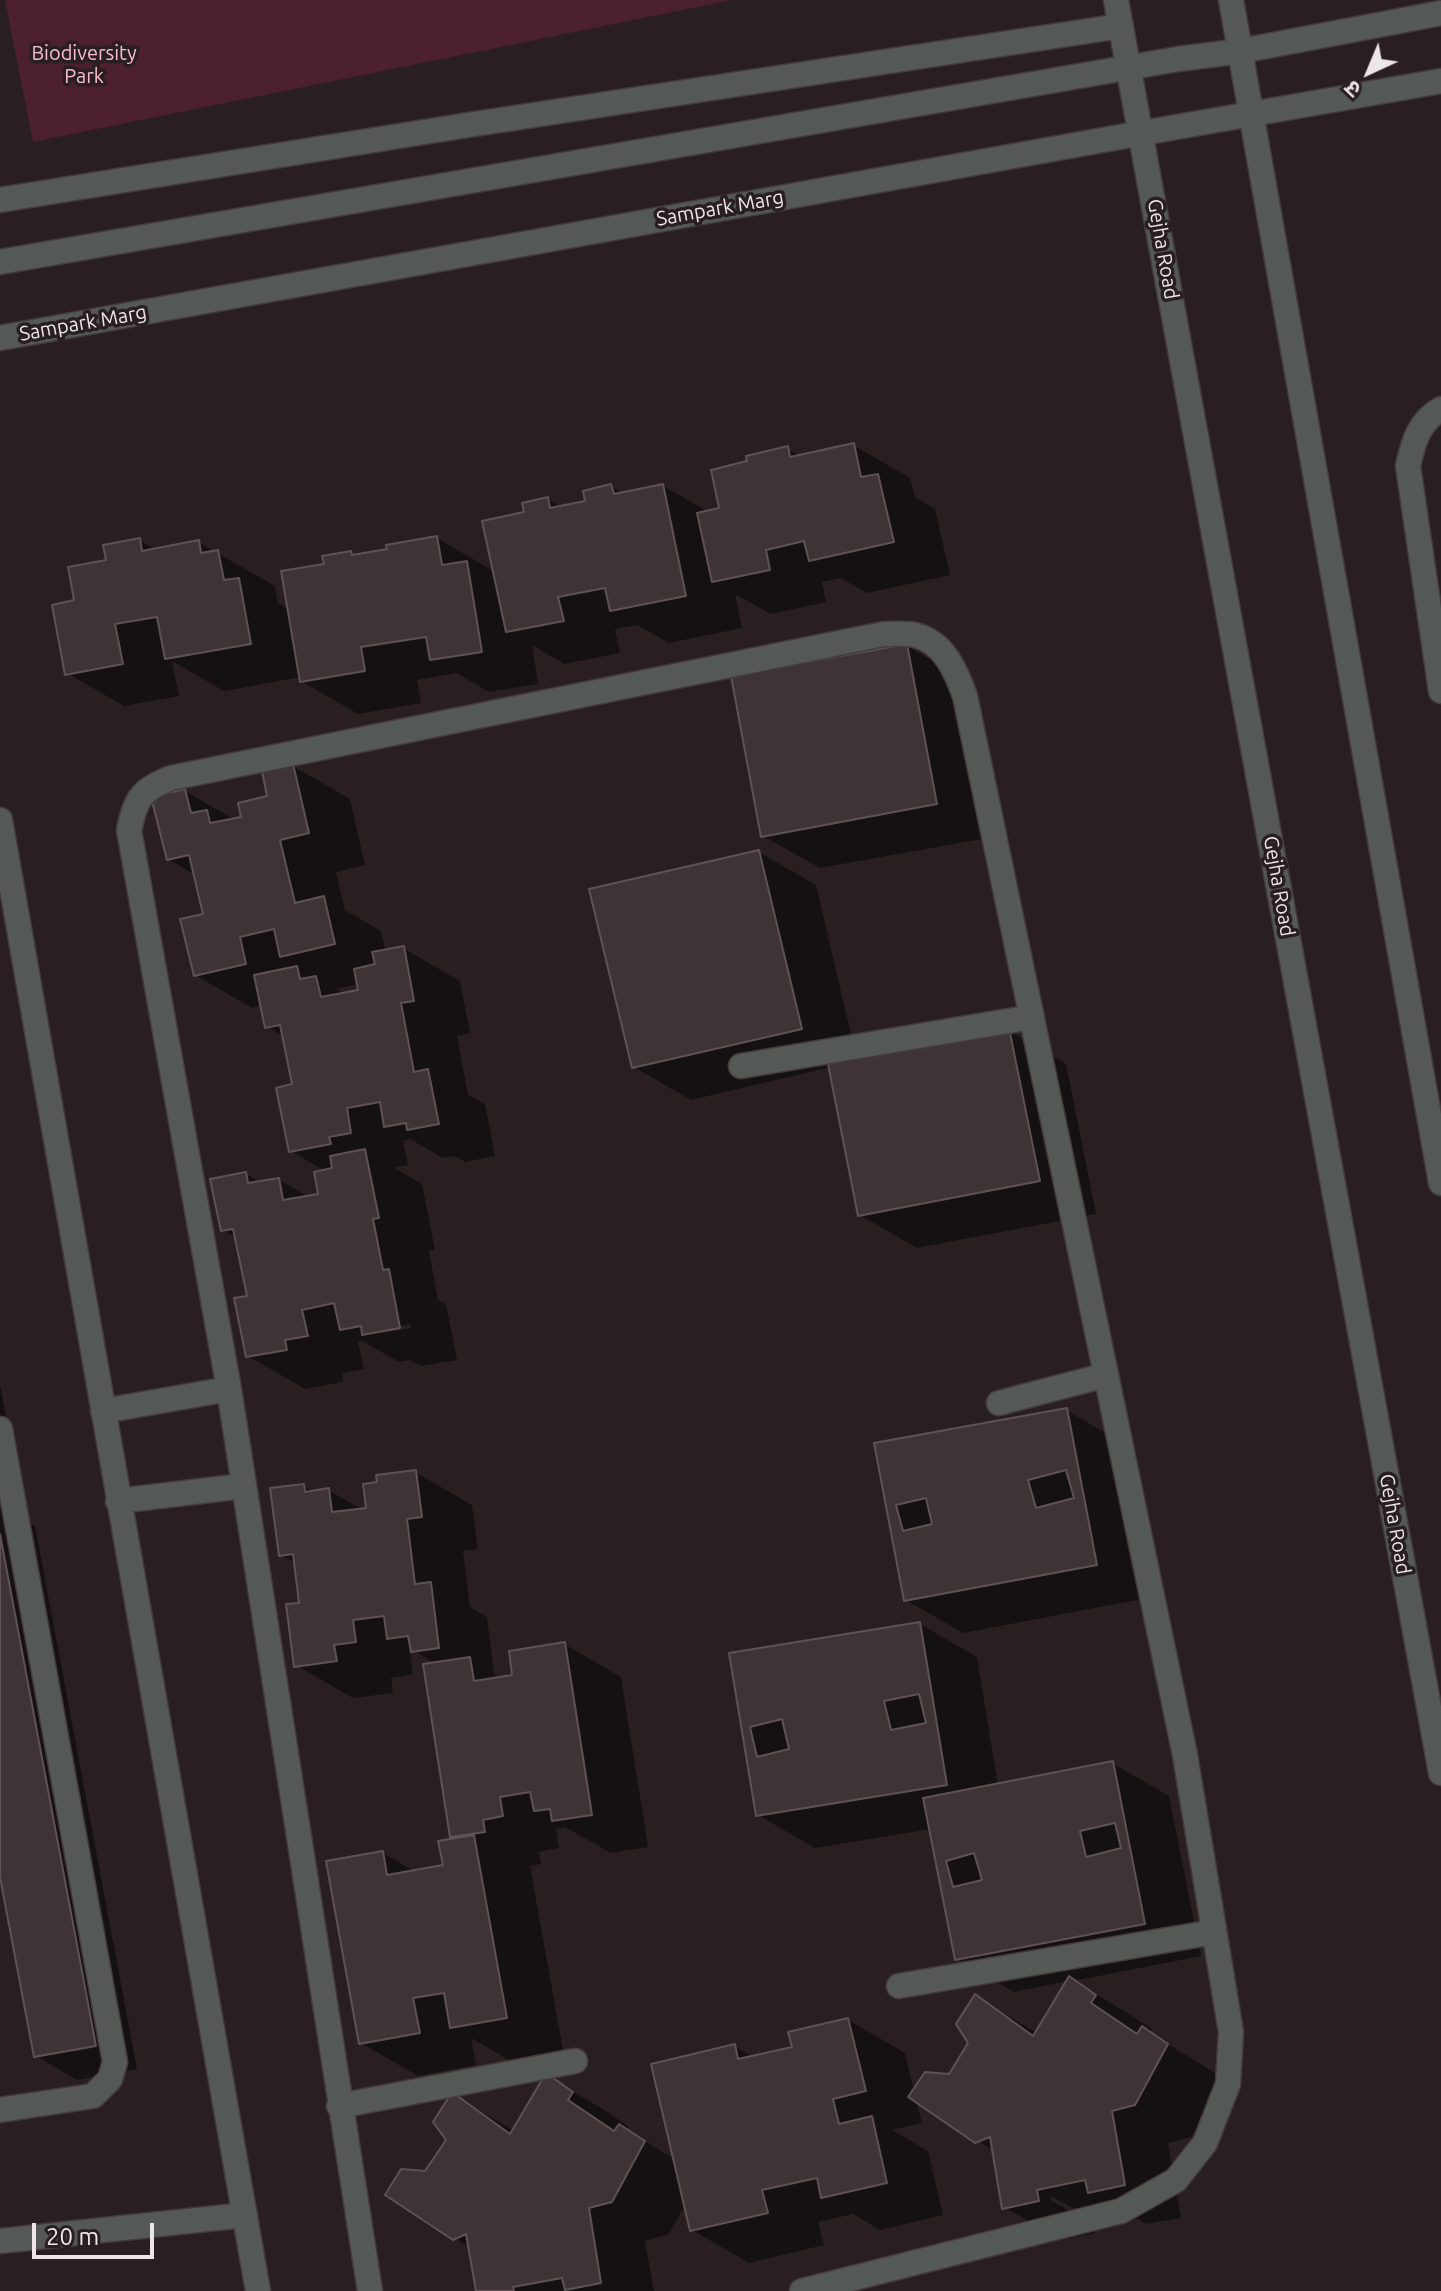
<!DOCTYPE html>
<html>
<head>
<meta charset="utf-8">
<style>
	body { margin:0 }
	#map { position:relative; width:1441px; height:2291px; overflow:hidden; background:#291f21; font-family:Ubuntu,"Noto Sans Devanagari",sans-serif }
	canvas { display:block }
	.north { position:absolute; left:1329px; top:32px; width:80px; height:80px; -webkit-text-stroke:6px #291f21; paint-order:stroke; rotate:224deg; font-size:22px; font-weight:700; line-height:32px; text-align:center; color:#ede6e7 }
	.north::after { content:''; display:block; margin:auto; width:28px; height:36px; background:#ede6e7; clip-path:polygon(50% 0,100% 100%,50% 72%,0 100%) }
	.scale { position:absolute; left:32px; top:2223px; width:122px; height:36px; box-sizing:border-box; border:4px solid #ede6e7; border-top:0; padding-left:10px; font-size:24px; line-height:28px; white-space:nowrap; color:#ede6e7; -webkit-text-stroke:6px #291f21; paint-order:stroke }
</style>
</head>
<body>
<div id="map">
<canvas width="1441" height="2291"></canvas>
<div class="north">उ</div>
<div class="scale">20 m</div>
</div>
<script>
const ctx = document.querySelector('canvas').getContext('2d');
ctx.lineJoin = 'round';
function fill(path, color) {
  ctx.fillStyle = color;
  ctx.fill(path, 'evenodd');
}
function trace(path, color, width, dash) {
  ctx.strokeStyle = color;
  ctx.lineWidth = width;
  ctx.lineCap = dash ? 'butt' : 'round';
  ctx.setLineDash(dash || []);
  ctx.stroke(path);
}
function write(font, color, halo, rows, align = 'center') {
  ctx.font = font + ' Ubuntu,sans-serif';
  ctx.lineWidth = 7;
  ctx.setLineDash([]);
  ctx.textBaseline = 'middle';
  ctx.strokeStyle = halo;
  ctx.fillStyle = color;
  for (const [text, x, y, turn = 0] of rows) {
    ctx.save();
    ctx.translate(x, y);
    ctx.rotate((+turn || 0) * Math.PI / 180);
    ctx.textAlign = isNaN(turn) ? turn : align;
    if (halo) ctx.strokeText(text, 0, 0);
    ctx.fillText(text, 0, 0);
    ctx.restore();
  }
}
fill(new Path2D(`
	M5,0H732L33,142Z`), '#4c202d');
fill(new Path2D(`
	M853,445L910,478L915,497L935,509L950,575L867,593L841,578L822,582L826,602L771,614L735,594L742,628L669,643L637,625L615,629L620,653L564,664L532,645L538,684L489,692L456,673L417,680L421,703L358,714L301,681V677L224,691L172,661L179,696L124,706L67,673L77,602L108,561L139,540L157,550L198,542L275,586L278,603L289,610L326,565L350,553L356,556L437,538L495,572L526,514L548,499L562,508L587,503L611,486L624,494L663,486L709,512L722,509L749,463L787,449L801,456Z
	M907,646L964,679L993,837L820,868L763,836Z
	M293,766L350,799L365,865L336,872L345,910L381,931L386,952L403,948L460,981L470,1033L457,1036L468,1095L485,1104L495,1156L465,1162L455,1156L443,1158L410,1139L403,1141L408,1165L394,1168L422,1184L435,1250L429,1251L438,1300L446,1304L457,1360L421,1366L409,1360L399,1362L362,1341L358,1342L364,1369L342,1373L343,1382L305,1389L248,1356L249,1297L237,1238L222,1230L245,1174L262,1183L279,1180L309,1197L320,1195L325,1171L291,1151L294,1086L284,1037L266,1026L262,1005L252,1008L195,975L205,915L196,875L168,859L185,791L235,820L244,818L270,797ZM359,984L361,991L345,994L336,989ZM410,1324L411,1328L382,1333L378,1330Z
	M759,852L816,885L857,1060L1009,1031L1066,1064L1096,1214L917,1248L860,1215L831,1067L691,1100L634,1067Z
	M0,1384L6,1417L0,1418Z
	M1066,1410L1123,1443L1153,1597L963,1633L906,1600L876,1444Z
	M415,1472L472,1505L478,1549L463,1551L470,1607L487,1617L494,1674L502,1678L515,1676L564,1644L621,1677L648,1847L611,1853L565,1827L556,1829L559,1848L539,1852L541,1864L530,1866L563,2050L509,2060L471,2038L476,2065L418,2076L361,2043L383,1853L416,1872L445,1867L458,1839L452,1836L436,1664L414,1651L410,1652L413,1674L391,1678L393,1693L353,1698L296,1665L301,1604L296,1563L281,1555L304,1486L314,1492L328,1490L363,1510H368Z
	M0,1506L35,1526L137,2069L77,2080L36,2056L0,1866Z
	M920,1624L977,1657L998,1786L1112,1763L1169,1796L1201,1956L1073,1981L1126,2012L1152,2029L1149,2033L1224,2078L1192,2137L1168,2143L1181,2218L1146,2224L1130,2215L1096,2221L1051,2196V2200L1093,2225L1095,2233L1061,2240L1004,2207L994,2151L916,2100L922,2123L892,2130L928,2151L943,2215L880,2230L853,2214L818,2222L824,2245L749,2263L692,2230L686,2203L669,2234L645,2241L654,2291H478L471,2248L454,2238L426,2173L448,2140L452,2094L514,2131L546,2076L603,2109L629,2127L626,2130L675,2159L735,2047L754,2057L794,2048L848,2020L905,2053L914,2091L950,2076L971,2043L976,1997L1037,2033L1068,1981L1014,1992L957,1959L931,1829L815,1848L758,1815L731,1655Z`), '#0007');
const building = new Path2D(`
	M854,443L861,477L878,474L894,542L809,561L804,541L766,550L770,570L712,582L697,513L719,508L711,470L747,461L746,456L788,446L790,457Z
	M611,484L614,494L663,484L686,596L610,611L605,588L558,597L564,621L506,632L482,521L524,512L522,503L548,497L550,508L585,501L583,491Z
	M437,536L442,565L467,561L482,652L430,660L426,637L361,647L365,671L300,682L281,571L324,564L322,556L351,551L352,555L387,549L386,545Z
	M140,538L142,551L199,540L201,553L218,550L224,580L239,578L251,644L165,659L157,617L115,624L123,664L65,675L52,605L74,600L68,567L106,560L103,545Z
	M907,644L937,804L761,837L731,676Z
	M293,764L309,833L280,840L295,903L324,896L335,944L280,957L274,929L240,937L246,964L194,976L180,919L203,914L189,855L167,860L151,797L185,789L191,813L207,810L210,823L241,817L238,803L267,796L262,771Z
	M759,850L802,1029L632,1068L589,889Z
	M404,946L414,1001L401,1003L414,1072L428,1069L439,1124L407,1130L406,1123L384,1127L380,1102L347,1108L351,1133L329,1137L331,1144L289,1152L276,1088L292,1084L280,1025L265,1028L254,975L297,966L300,979L316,976L321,997L358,990L354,969L375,964L372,952Z
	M1009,1028L1040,1181L858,1216L828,1064Z
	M365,1149L379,1218L373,1219L383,1270L389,1269L400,1328L362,1335L361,1326L340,1330L334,1303L302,1310L308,1336L285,1340L287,1350L246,1357L234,1298L247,1296L233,1229L221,1231L210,1179L246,1172L248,1183L279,1178L283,1200L318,1194L314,1172L332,1168L330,1156Z
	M1067,1408L1097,1565L904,1601L874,1443ZM1066,1470L1074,1498L1036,1508L1028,1480ZM926,1498L932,1524L903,1531L896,1505Z
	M416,1470L422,1517L407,1519L415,1584L431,1582L439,1648L411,1652L408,1636L387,1639L384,1616L353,1620L356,1642L334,1645L337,1661L294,1667L286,1604L299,1603L293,1554L279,1556L270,1488L304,1484L305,1492L329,1488L332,1512L366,1508L363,1484L377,1482L376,1475Z
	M0,1534L96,2046L34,2057L0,1877Z
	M920,1622L947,1785L756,1816L729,1653ZM919,1694L926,1723L891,1730L884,1701ZM782,1719L789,1749L757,1757L750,1727Z
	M565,1642L592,1815L552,1821L550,1809L534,1811L530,1792L500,1797L503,1816L483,1820L485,1832L450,1837L423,1664L470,1657L474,1681L512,1675L509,1651Z
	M1113,1761L1145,1924L955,1960L923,1798ZM1115,1823L1121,1848L1086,1857L1080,1831ZM974,1853L982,1880L953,1887L946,1861Z
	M474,1835L507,2018L450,2028L444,1993L413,1998L420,2033L359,2044L326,1861L383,1851L387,1875L443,1865L438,1841Z
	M1069,1976L1096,1995L1091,2003L1137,2034L1142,2026L1168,2044L1135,2105L1112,2111L1125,2185L1088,2193L1085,2180L1037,2190L1039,2201L1002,2209L990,2137L975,2143L908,2097L925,2072L949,2074L968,2043L956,2024L975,1994L1033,2036Z
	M848,2018L866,2091L833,2099L839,2124L872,2116L887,2183L821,2198L817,2178L762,2190L768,2213L690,2231L651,2064L735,2044L738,2059L792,2047L788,2032Z
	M546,2073L573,2092L568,2100L614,2131L619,2124L645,2141L612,2202L589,2208L601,2283L565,2290L562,2278L513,2287L514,2291H476L466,2234L453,2240L385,2195L401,2169L425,2171L446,2140L433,2122L452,2092L510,2134Z`);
fill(building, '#3e3335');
trace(building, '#5e5254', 2);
const minor = new Path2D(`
	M1116,0L1441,1773
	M1231,0L1441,1183
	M0,200L468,125L1121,26
	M0,262L1178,59L1241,51L1441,13
	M0,338L1142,133L1441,81
	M1441,409C1419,421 1413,443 1408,466L1441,691
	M0,820L258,2291
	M741,1066L1032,1017
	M999,1403L1106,1375
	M103,1411L229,1389
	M0,1429L115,2062L110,2079L93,2096L0,2110
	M118,1501L243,1486
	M899,1986L1214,1932
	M339,2106L575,2061
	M0,2241L245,2215
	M370,2291L229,1389L129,830C136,799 140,790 171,778L884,634C893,634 906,633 915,635C944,642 956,671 965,696L1185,1755L1231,2032L1228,2084L1205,2143L1176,2180L1121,2211L802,2291`);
trace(minor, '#443b3d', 27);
trace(minor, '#555956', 24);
write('20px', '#f9becc', '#291f21', [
	["Biodiversity",84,53],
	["Park",84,76]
]);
write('20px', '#ede6e7', '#291f21', [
	["Sampark Marg",720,208,-10],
	["Gejha Road",1163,249,80],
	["Sampark Marg",83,323,-10],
	["Gejha Road",1279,886,80],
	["Gejha Road",1395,1524,80]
]);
</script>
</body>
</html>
